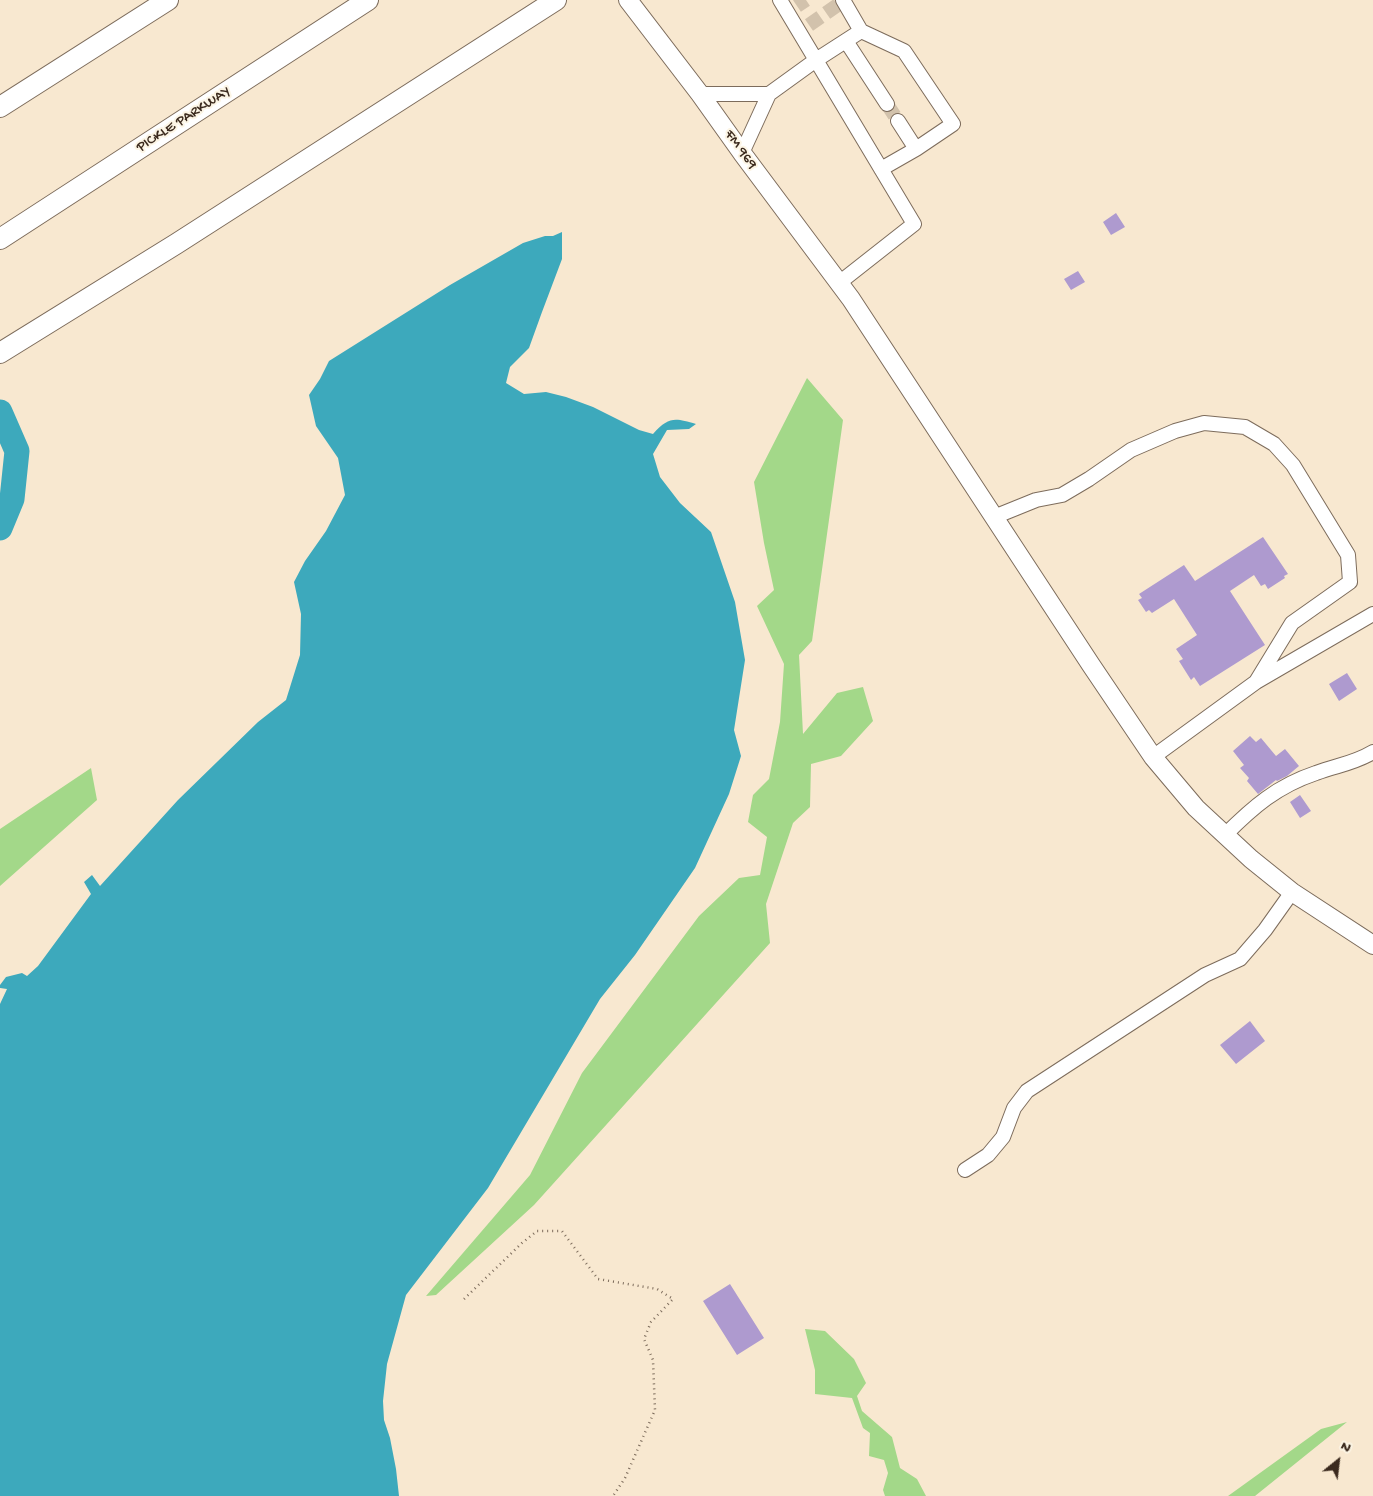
<!DOCTYPE html>
<html>
<head>
<meta charset="utf-8">
<style>
	body { margin:0 }
	#map { position:relative; width:1373px; height:1496px; overflow:hidden; background:#f8e8d0; font-family:"Gochi Hand",sans-serif }
	canvas { display:block }
	.north { position:absolute; left:1313px; top:1436px; width:50px; height:50px; -webkit-text-stroke:4px #fcf5e5; paint-order:stroke; rotate:29deg; font-size:14px; font-weight:700; line-height:20px; text-align:center; color:#3b2a1e }
	.north::after { content:''; display:block; margin:auto; width:18px; height:22px; background:#3b2a1e; clip-path:polygon(50% 0,100% 100%,50% 72%,0 100%) }
</style>
</head>
<body>
<div id="map">
<canvas width="1373" height="1496"></canvas>
<div class="north">N</div>
</div>
<script>
const ctx = document.querySelector('canvas').getContext('2d');
ctx.lineJoin = 'round';
function fill(path, color) {
  ctx.fillStyle = color;
  ctx.fill(path, 'evenodd');
}
function trace(path, color, width, dash) {
  ctx.strokeStyle = color;
  ctx.lineWidth = width;
  ctx.lineCap = dash ? 'butt' : 'round';
  ctx.setLineDash(dash || []);
  ctx.stroke(path);
}
function write(font, color, halo, rows, align = 'center') {
  ctx.font = font + ' "Gochi Hand",sans-serif';
  ctx.lineWidth = 4;
  ctx.setLineDash([]);
  ctx.textBaseline = 'middle';
  ctx.strokeStyle = halo;
  ctx.fillStyle = color;
  for (const [text, x, y, turn = 0] of rows) {
    ctx.save();
    ctx.translate(x, y);
    ctx.rotate((+turn || 0) * Math.PI / 180);
    ctx.textAlign = isNaN(turn) ? turn : align;
    if (halo) ctx.strokeText(text, 0, 0);
    ctx.fillText(text, 0, 0);
    ctx.restore();
  }
}
fill(new Path2D(`
	M807,378L843,420L812,641L799,655L803,734L837,693L863,687L873,721L841,756L811,764L810,807L793,823L766,904L770,943L534,1205L436,1295L426,1296L530,1175L582,1073L699,916L739,878L760,875L767,837L748,822L753,795L769,779L780,722L784,664L757,606L774,590L764,543L754,482Z
	M91,768L97,800L0,886V829Z
	M805,1329L825,1331L854,1359L866,1383L857,1396L862,1411L892,1437L900,1468L917,1479L926,1496H885L883,1490L888,1473L884,1460L869,1456L870,1433L863,1428L852,1398L815,1394V1370Z
	M1347,1422L1255,1496H1228L1321,1429Z`), '#a3d889');
fill(new Path2D(`
	M562,232V259L542,312L529,348L510,367L506,383L524,394L546,392L566,397L593,407L639,430L653,434C669,416 675,418 696,424L689,429L667,430L653,454L660,477L680,503L711,532L735,602L745,660L734,730L741,756L729,794L695,868L635,955L600,999L488,1188L406,1295L387,1364L383,1401L384,1420L390,1438L396,1469L399,1496H0V1004L7,989L0,988V985L6,977L22,973L27,976L38,966L91,894L84,882L92,875L100,886L178,800L258,722L286,700L300,655L301,614L294,582L305,561L326,531L345,495L338,458L316,426L309,395L320,379L329,361L450,285L523,243L545,236H553Z`), '#3da9bc');
trace(new Path2D(`
	M0,412L17,451L12,499L0,528`), '#3da9bc', 25);
fill(new Path2D(`
	M1116,213L1125,227L1111,235L1103,222Z
	M1078,271L1085,282L1071,290L1064,279Z
	M1263,537L1288,574L1284,576L1285,578L1268,589L1265,584L1261,586L1254,575L1230,591L1265,645L1200,686L1194,677L1191,680L1179,661L1183,659L1176,649L1197,635L1174,599L1152,613L1149,610L1146,612L1138,600L1142,598L1139,594L1184,565L1195,581Z
	M1347,673L1357,689L1339,701L1329,684Z
	M1250,736L1256,742L1261,738L1276,756L1285,749L1299,766L1287,776L1277,781L1276,780L1258,794L1247,781L1249,778L1240,768L1244,765L1233,751Z
	M1300,795L1311,811L1300,818L1290,802Z
	M1250,1021L1265,1041L1236,1064L1220,1045Z
	M730,1284L764,1338L737,1355L703,1301Z`), '#ae9acf');
trace(new Path2D(`
	M797,6L806,0
	M809,25L839,4
	M887,104L898,121`), '#d2c2ac', 14, [14, 7]);
const minor = new Path2D(`
	M780,0L914,224L839,283
	M861,31L904,51L953,124L916,149
	M846,41L887,104
	M700,94H769L742,153
	M769,94L816,60L861,31L843,0
	M881,169L916,149L898,121
	M994,517L1036,500L1062,495L1089,479L1131,450L1175,431L1204,423L1245,427L1274,444L1293,465L1348,555L1350,582L1292,623L1256,682
	M1153,757L1256,682L1373,614
	M1225,835C1253,807 1277,786 1316,773C1337,765 1353,764 1373,752
	M965,1170L988,1155L1003,1137L1014,1108L1027,1091L1205,975L1240,959L1265,930L1292,892`);
const major = new Path2D(`
	M628,0L700,94L742,153L851,299L1091,665L1153,757L1196,808L1251,859L1292,892L1373,945`);
const highway = new Path2D(`
	M0,107L168,0
	M0,239L368,0
	M0,353L176,244L556,0`);
trace(minor, '#7d6c5c', 16);
trace(major, '#7d6c5c', 20);
trace(highway, '#7d6c5c', 22);
trace(new Path2D(`
	M464,1299L522,1243L537,1231H562L598,1279L657,1289L673,1299L651,1322L644,1339L653,1360L655,1410L625,1478L613,1496`), '#7d6c5c', 2.5, [1, 4]);
trace(minor, '#fff', 14);
trace(major, '#fff', 18);
trace(highway, '#fff', 20);
write('15px', '#3b2a1e', '#fcf5e5', [
	["PICKLE PARKWAY",184,120,-33],
	["FM 969",740,150,54]
]);
</script>
</body>
</html>
